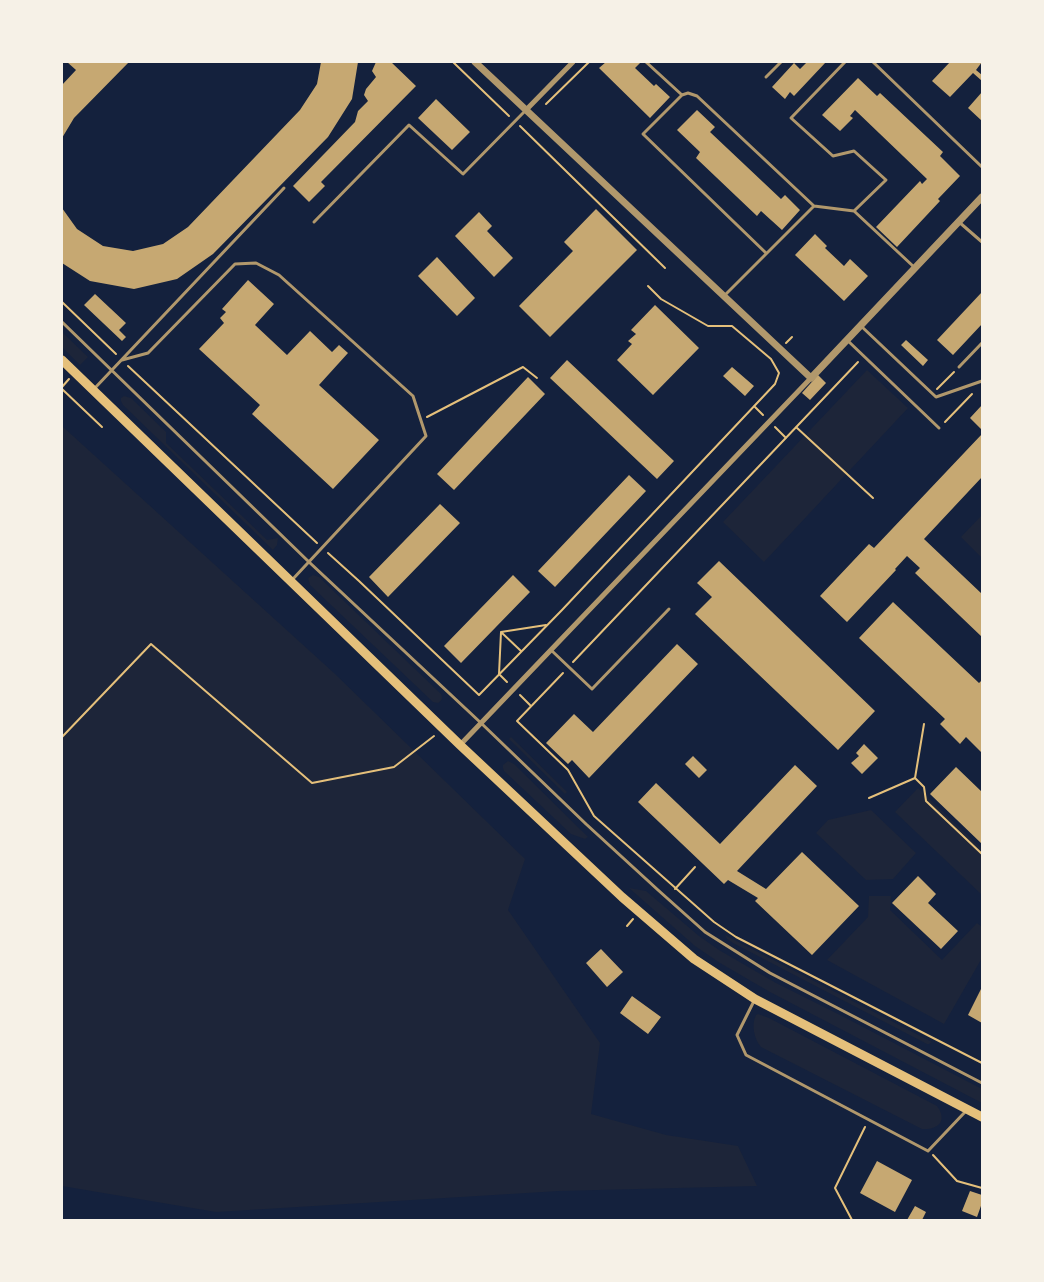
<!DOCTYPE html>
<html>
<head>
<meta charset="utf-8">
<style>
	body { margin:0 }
	#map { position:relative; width:1044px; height:1282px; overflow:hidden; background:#14213d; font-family:Roboto,sans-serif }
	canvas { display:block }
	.frame { position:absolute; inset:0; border:63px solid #f6f1e7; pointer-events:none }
</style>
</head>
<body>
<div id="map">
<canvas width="1044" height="1282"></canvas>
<div class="frame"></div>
</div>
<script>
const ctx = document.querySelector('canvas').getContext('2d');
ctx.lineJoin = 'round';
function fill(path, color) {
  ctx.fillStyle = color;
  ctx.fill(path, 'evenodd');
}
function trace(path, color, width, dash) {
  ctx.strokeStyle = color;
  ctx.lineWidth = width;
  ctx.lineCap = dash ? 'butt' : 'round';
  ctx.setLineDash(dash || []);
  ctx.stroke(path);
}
fill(new Path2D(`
	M62,332L88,357L80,365L62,347Z
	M867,370L908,408L764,562L723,522Z
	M124,396L131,398L166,432V443L267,540L278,538L277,545L273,550L123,405L121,401V398Z
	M62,426L334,673L525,859L508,910L600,1043L591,1114L666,1135L738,1146L757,1186L559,1191L216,1212L62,1186Z
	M982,515V558L961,537Z
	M313,575L319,577L441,694C443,698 442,700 438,703L433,702L310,585L308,578Z
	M511,737L567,792L565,794L509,739Z
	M508,761L514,764L588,837L585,839L571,834L504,771L503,768V765Z
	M918,788L982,849V895L895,812Z
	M871,810L916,853L893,879L866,880L816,833L828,820Z
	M629,888L646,891L699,936L719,950L776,983L844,1017L982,1089V1103L770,992L720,963L695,946Z
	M869,896H891L890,910L942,960L977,923L982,927V958L944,1024L827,960L868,917Z
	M725,935L932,1042L929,1044H927L733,943L727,939Z
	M758,1014L769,1018L937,1106C948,1121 938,1130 922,1129L761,1047C754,1039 751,1024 756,1015Z`), '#1d2539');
fill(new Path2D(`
	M67,62H129L74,118L62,138V85L76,70Z
	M321,62H358L352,99L328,137L213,254L177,279L134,289L90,281L62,263V208L77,229L103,246L133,251L163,244L188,227L300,110L317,84Z
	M376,62H391L416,86L321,182L325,186L309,202L293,186L355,122L358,111L368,101L364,95L366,89L376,77L372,71Z
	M606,62H641L635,68L654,86L656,84L670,97L650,118L599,68Z
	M807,62H826L794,96L790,92L785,99L772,87L794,63L800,69Z
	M950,62H982L976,70L982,75V81L973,73L950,97L932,81Z
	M858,78L877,96L880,93L943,152L940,156L960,176L938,199L940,201L897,247L876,227L920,181L922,184L927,179L855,110L850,116L853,118L840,131L822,115Z
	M982,92V121L968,108Z
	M436,99L470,132L452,150L418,118Z
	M697,110L715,127L710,132L781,199L785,195L800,210L782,230L761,211L757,216L696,158L700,152L677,130Z
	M596,209L637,250L550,337L519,306L573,251L564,242Z
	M479,212L492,226L487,231L513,258L494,277L455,236Z
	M815,234L827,246L825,248L844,266L850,259L868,276L844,301L795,255Z
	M437,257L475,298L457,316L418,276Z
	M248,280L274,304L255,325L287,355L310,331L332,352L339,345L348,353L319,385L379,440L333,489L252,414L260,405L199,349L224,323L220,318L226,312L222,309Z
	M982,292V324L953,355L937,340Z
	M95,294L126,323L119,330L126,337L122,341L84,305Z
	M655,305L699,348L653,395L617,360L632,344L628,341L636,334L631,330Z
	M906,340L928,360L923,366L901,345Z
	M567,360L674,461L657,479L550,378Z
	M732,367L754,386L745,396L723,376Z
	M818,375L826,383L810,400L802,393Z
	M528,377L545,394L454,490L437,474Z
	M982,405V430L970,418Z
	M982,434V477L924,539L982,594V637L915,573L920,568L907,556L895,569L896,570L847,622L820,596L869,544L874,548Z
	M629,475L646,491L555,587L538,571Z
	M440,504L460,523L388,597L369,577Z
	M719,561L875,711L838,750L695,614L712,597L697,583Z
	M513,575L530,592L461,663L444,646Z
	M893,602L979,683L982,680V753L966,737L960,744L940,724L945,719L859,638Z
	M677,644L698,664L589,778L572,760L568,764L546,743L574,714L593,732Z
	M864,744L878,758L862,774L851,763L859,756L856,753Z
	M693,756L707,770L699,778L685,764Z
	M795,765L817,786L737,871L766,889L802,852L859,906L812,955L755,901L758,898L728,880L724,884L638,802L656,783L720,844Z
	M956,767L982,792V844L930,794Z
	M918,876L936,894L928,903L958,931L941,949L892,903Z
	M601,949L623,972L607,987L586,963Z
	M982,987V1023L968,1015Z
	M632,996L661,1017L648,1034L620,1013Z
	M877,1161L912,1180L895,1212L860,1193Z
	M970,1191L982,1195V1203L977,1217L962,1211Z
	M915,1206L926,1212L922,1220H907Z`), '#c6a872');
trace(new Path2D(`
	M453,62L509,116
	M546,104L589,62
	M520,126L665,268
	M62,302L116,354
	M786,343L792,337
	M128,366L317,543
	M62,387L69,379
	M62,389L102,427
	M937,389L954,372
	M754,406L763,415
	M427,417L523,367L537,378
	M945,422L972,394
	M775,427L786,438
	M796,427L873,498
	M328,553L359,581L479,695L562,610L775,384L779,373L771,359L732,326H708L661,299L648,286
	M501,632L499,674L507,682
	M501,632L546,625
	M501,632L521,651
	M573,662L858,362
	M563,673L517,721L568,770L594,816L714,922L736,937L982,1063
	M520,695L530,705
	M62,737L151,644L312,783L394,767L434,736
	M915,778L924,787L926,801L982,854
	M915,778L924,724
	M869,798L915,778
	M675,889L695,867
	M627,926L633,919
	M933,1155L957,1181L982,1188
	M852,1220L835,1188L865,1127`), '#e5c07b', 2);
trace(new Path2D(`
	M646,62L682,95
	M873,62L982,167
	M766,77L781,62
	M854,211L914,267
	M314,222L409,125L463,174L526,110
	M959,222L982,242
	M766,253L643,134L682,95L688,93L697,96L814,206
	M725,295L814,206L854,211L886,180L854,151L833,156L791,118L845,62
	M62,322L309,562L481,723L586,824L658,890L705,932L770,973L982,1083
	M861,326L936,397L982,381
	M847,340L939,428
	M122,360L148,353L235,264L256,263L279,275L413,396L426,436L292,580
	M959,367L982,343
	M94,389L284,188
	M551,650L592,689L669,609
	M754,1001L737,1035L746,1055L928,1151L965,1112`), '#b1986c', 3);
trace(new Path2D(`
	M526,110L573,62
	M460,745L811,378`), '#b1986c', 5);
trace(new Path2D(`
	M475,62L811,378L982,197`), '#b1986c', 7);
trace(new Path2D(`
	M62,360L460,745L622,897L694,959L755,999L982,1117`), '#e5c07b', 9);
</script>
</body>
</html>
